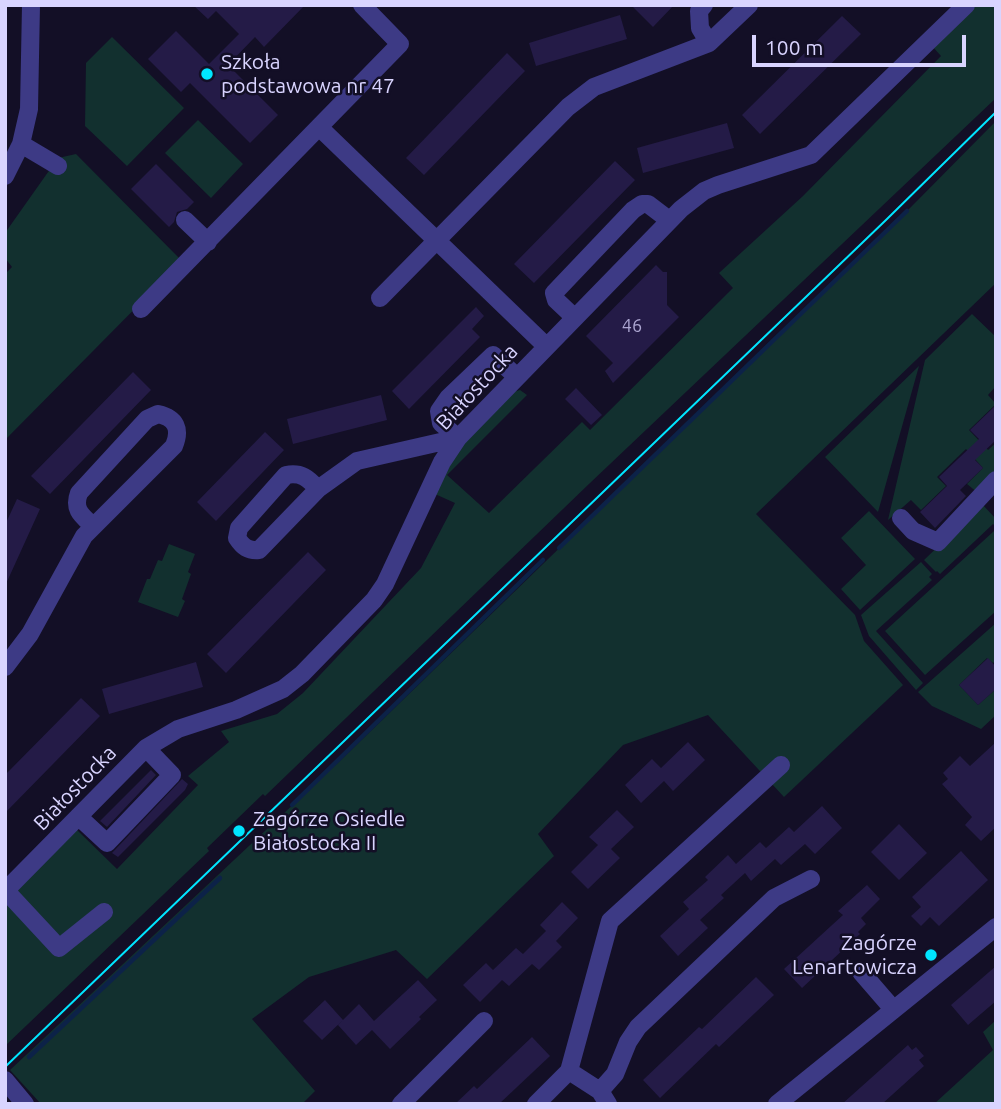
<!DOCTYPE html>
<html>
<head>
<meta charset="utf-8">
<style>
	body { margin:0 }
	#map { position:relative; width:1001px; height:1109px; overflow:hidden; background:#130f26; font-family:Ubuntu,sans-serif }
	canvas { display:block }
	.frame { position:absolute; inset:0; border:7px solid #d9d4ff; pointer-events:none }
	.scale { position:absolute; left:752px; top:35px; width:214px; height:32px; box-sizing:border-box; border:4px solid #d9d4ff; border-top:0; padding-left:9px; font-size:21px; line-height:24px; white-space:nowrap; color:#d9d4ff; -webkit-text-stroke:5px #130f26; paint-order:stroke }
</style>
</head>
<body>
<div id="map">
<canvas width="1001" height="1109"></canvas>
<div class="frame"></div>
<div class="scale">100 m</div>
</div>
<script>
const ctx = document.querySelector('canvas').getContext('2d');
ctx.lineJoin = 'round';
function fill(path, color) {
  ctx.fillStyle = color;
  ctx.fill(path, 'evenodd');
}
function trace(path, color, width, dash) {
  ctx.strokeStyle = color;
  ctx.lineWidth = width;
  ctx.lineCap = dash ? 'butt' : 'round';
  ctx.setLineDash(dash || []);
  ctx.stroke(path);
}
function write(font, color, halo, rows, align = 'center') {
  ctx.font = font + ' Ubuntu,sans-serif';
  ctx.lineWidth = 5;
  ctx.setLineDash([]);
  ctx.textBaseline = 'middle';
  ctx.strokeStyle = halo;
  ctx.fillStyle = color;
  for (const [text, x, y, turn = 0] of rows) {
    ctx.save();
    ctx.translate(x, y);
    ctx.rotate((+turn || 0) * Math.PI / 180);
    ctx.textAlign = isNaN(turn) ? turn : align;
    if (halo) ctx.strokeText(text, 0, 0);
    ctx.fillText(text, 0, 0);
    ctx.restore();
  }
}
fill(new Path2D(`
	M975,5H996V89L994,91L996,98L590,483L265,796L263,794L207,848L209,851L5,1046V900L76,829L117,869L198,785L188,776L229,742L221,731L277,714L303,693L421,568L455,503L435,494L459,444L510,393L520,390L527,395L447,475L489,513L582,422L590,430L733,288L719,273L803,196L941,56L932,46Z
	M112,37L184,108L127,166L85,126L86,63Z
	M198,120L243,164L211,198L165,153Z
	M996,121V283L756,514L855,615L864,641L903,685L784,797L708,715L623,745L538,834L554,856L427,979L396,950L309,977L252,1019L315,1091L302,1104H41L10,1070L346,755L910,208Z
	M76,154L182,261L5,440V274L12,267L5,258V233L58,158Z
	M972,314L996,337V386L988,395L996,404L969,430L988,450L996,443V475L978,493L967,484L983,468L966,449L937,477L946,486L921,510L911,500L888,520L925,360Z
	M919,366L878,512L825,457Z
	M982,504L996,519V527L993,524L940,574L937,571L936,572L924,560Z
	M869,511L915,559L860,610L841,589L866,565L841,538Z
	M994,531L996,611L925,675L885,631Z
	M169,544L195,554L188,572L191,574L182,599L185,601L178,617L138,602L147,579H150L158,560L162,561Z
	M921,562L932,574L929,577L932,580L876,631L923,683L916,690L869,636L861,615Z
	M996,623V660L993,663L987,658L959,685L978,705L996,689V715L981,729L932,706L918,692Z
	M996,1020V1104H934L993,1050L983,1032Z`), '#12302f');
trace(new Path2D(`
	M559,548L907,211
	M292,805L543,560
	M29,1057L220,878`), '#0c2248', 4.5);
fill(new Path2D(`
	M193,5H305L264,47L255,37L228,65L278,115L250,143L190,83L181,92L148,59L176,31L209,64L239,34L216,11L208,19Z
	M631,5H674L653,27Z
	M620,15L627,39L536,66L529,43Z
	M842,16L861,34L760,134L742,115Z
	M507,53L525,71L424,175L406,158Z
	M727,123L734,148L643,173L637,148Z
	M615,161L635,180L534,283L514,264Z
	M156,164L194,202L187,209L177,212L174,222L169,227L131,189Z
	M656,265L663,272H667V305L679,317L613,383L605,371L613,363L586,336Z
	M476,307L484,316L472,329L480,337L409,409L392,391Z
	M133,372L151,390L50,494L31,476Z
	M576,388L602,415L591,425L565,399Z
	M381,395L387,420L293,444L287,419Z
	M996,405V440L975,460L983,468L960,490L966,496L935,528L920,512L947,486L939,477L979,439L970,430Z
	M265,432L284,450L216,521L197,502Z
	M17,499L40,509L5,586V525Z
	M308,552L326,570L226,673L207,654Z
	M988,658L996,667V689L978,705L959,685Z
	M196,662L203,687L109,714L102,689Z
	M81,698L100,716L5,813V775Z
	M688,742L705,760L673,791L664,781L641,803L625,785L652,759L661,768Z
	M996,742V827L981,841L965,825L972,817L942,784L948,779L943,773L960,756L970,766Z
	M151,770L156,775L107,827L100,821Z
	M182,779L188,784L185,790L118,857L112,853Z
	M822,806L842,828L815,854L805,844L781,865L775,859L751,881L745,873L721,895L724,898L700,920L708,928L678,956L660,936L689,909L683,902L708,880L705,877L728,855L736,864L760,842L766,848L789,827L794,832Z
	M617,810L634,827L611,849L620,858L588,889L571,872L598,845L589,837Z
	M899,824L927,853L899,880L871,852Z
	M961,851L988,880L939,926L930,917L921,926L911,916L921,907L912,897Z
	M867,885L880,899L861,918L866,924L858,932L860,934L802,988L784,969L843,915L838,911Z
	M562,902L578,918L556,941L562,947L539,970L532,964L509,986L502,980L480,1002L463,985L486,963L493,970L516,948L523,954L546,931L540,925Z
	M996,966V1001L968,1025L951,1005Z
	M756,977L774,995L719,1047L716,1044L660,1098L643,1080L699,1027L702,1029Z
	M418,980L437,1000L419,1017L421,1019L390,1049L372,1030L356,1045L338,1025L359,1004L374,1021Z
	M325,1000L343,1020L322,1040L303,1021Z
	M532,1037L550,1056L499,1104H455L474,1086L477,1089Z
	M908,1045L912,1050L916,1047L924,1056L919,1060L924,1066L882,1104H842Z`), '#241b47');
trace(new Path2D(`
	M704,5L699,11L700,28L709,43
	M319,127L546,346
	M21,144L58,166
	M5,176L21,144L29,109L31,5
	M185,220L208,242
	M380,298L568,107L594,87L709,43L749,5
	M141,309L400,44L362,5
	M574,317L556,300L554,293L633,210L642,204H648L669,220
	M458,438L441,423L439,411L448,398L493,355L517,377
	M318,489C308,478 301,472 286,475L239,528L237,538C243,547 248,551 259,550L318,489L357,461L458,438
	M901,518L913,531L938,542L996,480
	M5,667L30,634L84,536L174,446C181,429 176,418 158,414L147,419L79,493C73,509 81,515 92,525
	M79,817L107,843L172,775L146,748
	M5,890L59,948L104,912
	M5,891L146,748L178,729L236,710L283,689L302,674L374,600L385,584L442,462L458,438L681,209L704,191L718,185L811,155L966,5
	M861,972L893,1009
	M569,1071L600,1091L608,1104
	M5,1080L25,1104
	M600,1091L615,1074L628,1042L638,1027L774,898L811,879
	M401,1104L484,1021
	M536,1104L569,1071L610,921L781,765
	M777,1104L996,927`), '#3d3a85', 18);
trace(new Path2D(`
	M5,1067L887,219L996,112`), '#00e5ff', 2);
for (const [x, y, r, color] of [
	[207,74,7,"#00e5ff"],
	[239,831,7,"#00e5ff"],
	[931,955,7,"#00e5ff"]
]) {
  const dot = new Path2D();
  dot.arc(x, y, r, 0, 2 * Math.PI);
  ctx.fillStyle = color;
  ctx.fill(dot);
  trace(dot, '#130f26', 2.5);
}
write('18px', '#aca6d1', null, [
	["46",632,326]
]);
write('21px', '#d9d4ff', '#130f26', [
	["Szkoła",221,62],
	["podstawowa nr 47",221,86],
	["Zagórze Osiedle",253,819],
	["Białostocka II",253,843],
	["Zagórze",917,943,"right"],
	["Lenartowicza",917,967,"right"]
], 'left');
write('21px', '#d9d4ff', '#130f26', [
	["Białostocka",477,387,-47],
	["Białostocka",75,788,-46]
]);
</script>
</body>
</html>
